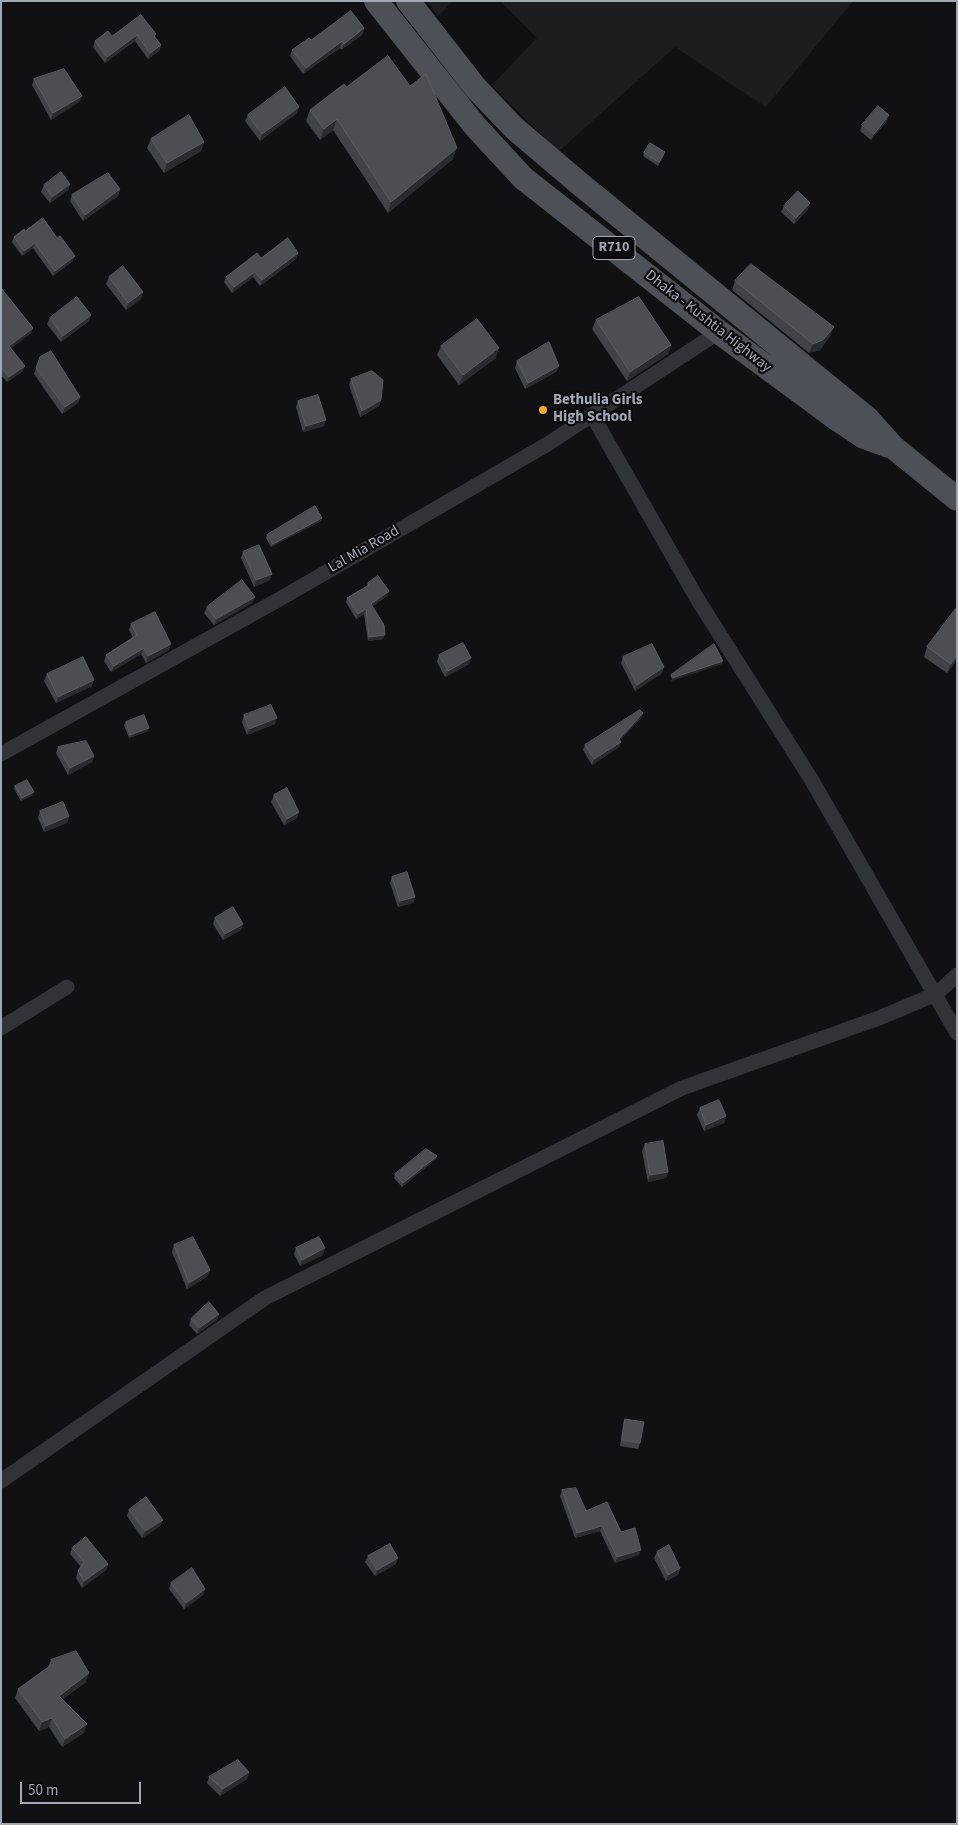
<!DOCTYPE html>
<html>
<head>
<meta charset="utf-8">
<style>
	body { margin:0 }
	#map { position:relative; width:958px; height:1825px; overflow:hidden; background:#111113; font-family:"Source Sans 3",sans-serif }
	canvas { display:block }
	.frame { position:absolute; inset:0; border:2px solid #a2a7b4; pointer-events:none }
	.scale { position:absolute; left:20px; top:1782px; width:121px; height:22px; box-sizing:border-box; border:2px solid #a2a7b4; border-top:0; padding-left:6px; font-size:15px; line-height:18px; white-space:nowrap; color:#a2a7b4; -webkit-text-stroke:4px #0c0c0e; paint-order:stroke }
</style>
</head>
<body>
<div id="map">
<canvas width="958" height="1825"></canvas>
<div class="frame"></div>
<div class="scale">50 m</div>
</div>
<script>
const ctx = document.querySelector('canvas').getContext('2d');
ctx.lineJoin = 'round';
function fill(path, color) {
  ctx.fillStyle = color;
  ctx.fill(path, 'evenodd');
}
function trace(path, color, width, dash) {
  ctx.strokeStyle = color;
  ctx.lineWidth = width;
  ctx.lineCap = dash ? 'butt' : 'round';
  ctx.setLineDash(dash || []);
  ctx.stroke(path);
}
function write(font, color, halo, rows, align = 'center') {
  ctx.font = font + ' "Source Sans 3",sans-serif';
  ctx.lineWidth = 4.5;
  ctx.setLineDash([]);
  ctx.textBaseline = 'middle';
  ctx.strokeStyle = halo;
  ctx.fillStyle = color;
  for (const [text, x, y, turn = 0] of rows) {
    ctx.save();
    ctx.translate(x, y);
    ctx.rotate((+turn || 0) * Math.PI / 180);
    ctx.textAlign = isNaN(turn) ? turn : align;
    if (halo) ctx.strokeText(text, 0, 0);
    ctx.fillText(text, 0, 0);
    ctx.restore();
  }
}
fill(new Path2D(`
	M427,1H453L438,16Z
	M500,1H853L766,107L675,47L558,152L492,85L537,38Z`), '#1d1d20');
trace(new Path2D(`
	M592,415L698,600L811,779L957,1033
	M1,754L278,600L546,445L719,332
	M1,1028L67,987
	M1,1481L265,1298L682,1088L879,1018L936,994L957,975`), '#323338', 15);
trace(new Path2D(`
	M376,1L475,126L523,178L719,332L837,419L864,437L889,446
	M408,1L475,87L514,128L580,184L867,418L893,447L957,499`), '#4e5057', 24);
fill(new Path2D(`
	M141,15L155,37L161,45L159,51L148,59L135,41L105,63L93,47L95,41L112,36Z
	M364,28L362,35L341,50L340,48L303,74L290,56L292,50L311,40Z
	M34,79L82,96L79,102L51,120L32,85Z
	M346,87L453,159L388,213L333,130L320,140L306,121L310,110Z
	M297,113L260,141L245,121L248,115Z
	M887,121L871,140L860,131L862,125Z
	M151,139L204,142L201,151L164,173L147,148Z
	M644,153L664,155L658,166L643,156Z
	M70,184L68,190L50,203L41,192L44,185Z
	M120,189L118,196L83,221L70,201L72,195Z
	M784,206L808,209L794,224L781,212Z
	M25,231L73,261L53,276L33,248L22,256L12,242L14,237Z
	M298,253L296,259L260,286L253,277L232,293L224,282L226,277L261,258Z
	M109,277L143,292L141,299L126,310L106,284Z
	M735,281L830,336L820,350L809,353L732,290Z
	M1,288L33,328L31,333L11,348L23,371L7,382L1,375Z
	M50,318L89,321L61,342L47,324Z
	M596,320L671,345L668,354L627,381L592,329Z
	M441,346L496,358L459,385L437,355Z
	M40,357L80,397L78,403L62,414L34,374Z
	M517,361L559,366L556,372L525,389L515,368Z
	M351,379L381,400L379,406L360,417L349,385Z
	M298,401L324,426L303,432L296,407Z
	M322,518L321,521L271,547L266,538L267,535Z
	M243,552L270,580L254,587L241,558Z
	M368,583L389,591L387,596L372,606L383,639L368,641L364,614L356,619L346,602L347,598L367,586Z
	M255,597L252,603L214,625L204,613L207,607Z
	M131,624L171,644L169,650L146,663L141,654L111,672L104,661L106,655L133,638L129,630Z
	M927,647L957,660L947,673L924,657Z
	M439,655L469,664L445,677L437,662Z
	M623,657L664,667L661,674L635,691L621,663Z
	M47,674L92,686L56,703L44,681Z
	M643,713L641,718L620,740L621,742L619,747L592,765L583,750L585,745Z
	M244,715L275,724L247,735L242,722Z
	M126,722L148,731L129,738L124,725Z
	M58,747L94,756L92,762L68,775L56,753Z
	M15,786L33,795L21,801L14,789Z
	M274,795L299,812L297,818L284,825L271,802Z
	M40,811L69,816L67,823L44,832L38,818Z
	M392,877L415,897L413,903L398,907L390,883Z
	M215,918L243,924L241,930L223,940L213,924Z
	M700,1108L726,1116L724,1123L704,1131L697,1115Z
	M645,1144L668,1172L666,1178L648,1182L642,1151Z
	M437,1156L436,1159L402,1187L394,1178L395,1174Z
	M174,1245L208,1276L187,1289L172,1252Z
	M296,1248L323,1255L300,1266L294,1254Z
	M219,1314L217,1320L197,1334L189,1325L191,1319Z
	M625,1419L640,1443L638,1449L620,1446L623,1426Z
	M562,1490L586,1511L639,1555L615,1563L600,1531L575,1538L560,1496Z
	M129,1510L163,1520L160,1526L142,1538L127,1516Z
	M72,1548L108,1564L106,1570L82,1588L76,1578L78,1571L81,1567L70,1554Z
	M657,1552L680,1568L678,1575L666,1581L654,1558Z
	M368,1556L396,1564L375,1576L365,1562Z
	M171,1583L203,1595L184,1609L169,1589Z
	M51,1660L86,1682L63,1699L84,1733L62,1747L49,1727L39,1731L15,1698L18,1689L48,1667Z
	M249,1772L247,1779L220,1796L207,1783L209,1777Z`), '#424348');
fill(new Path2D(`
	M364,28L362,35L341,50L344,44Z
	M137,35L135,41L105,63L107,57Z
	M342,41L340,48L303,74L306,68Z
	M161,45L159,51L148,59L150,53Z
	M82,96L79,102L51,120L53,113Z
	M299,107L297,113L260,141L262,134Z
	M889,115L887,121L871,140L874,134Z
	M337,119L333,130L320,140L324,129Z
	M204,142L201,151L164,173L167,163Z
	M457,148L453,159L388,213L391,202Z
	M70,184L68,190L50,203L52,197Z
	M120,189L118,196L83,221L85,215Z
	M810,203L808,209L794,224L796,218Z
	M35,243L33,248L22,256L24,251Z
	M298,253L296,259L260,286L262,280Z
	M75,256L73,261L53,276L55,271Z
	M255,272L253,277L232,293L234,287Z
	M143,292L141,299L126,310L128,303Z
	M91,315L89,321L61,342L63,336Z
	M834,327L830,336L820,350L809,353L813,344Z
	M33,328L31,333L8,351L9,346Z
	M671,345L668,354L627,381L630,372Z
	M499,348L496,358L459,385L463,375Z
	M25,366L23,371L7,382L9,377Z
	M559,366L556,372L525,389L528,383Z
	M80,397L78,403L62,414L65,407Z
	M381,400L379,406L360,417L362,411Z
	M326,420L324,426L303,432L306,426Z
	M322,518L321,521L271,547L273,544Z
	M272,574L270,580L254,587L256,580Z
	M389,591L387,596L369,609L371,604Z
	M255,597L252,603L214,625L216,619Z
	M366,609L364,614L356,619L358,614Z
	M385,635L383,639L368,641L369,637Z
	M171,644L169,650L146,663L148,656Z
	M144,648L141,654L111,672L114,666Z
	M957,655V660L947,673L951,664Z
	M471,658L469,664L445,677L448,671Z
	M723,661L722,664L671,681L672,678Z
	M664,667L661,674L635,691L637,685Z
	M94,680L92,686L56,703L58,697Z
	M643,713L641,718L617,744L619,739Z
	M277,718L275,724L247,735L249,729Z
	M149,728L148,731L129,738L130,735Z
	M621,742L619,747L592,765L594,759Z
	M94,756L92,762L68,775L70,768Z
	M34,792L33,795L21,801L22,798Z
	M299,812L297,818L284,825L287,819Z
	M69,816L67,823L44,832L46,826Z
	M415,897L413,903L398,907L400,901Z
	M243,924L241,930L223,940L225,934Z
	M726,1116L724,1123L704,1131L706,1125Z
	M437,1156L436,1159L402,1187L403,1183Z
	M668,1172L666,1178L648,1182L650,1175Z
	M325,1248L323,1255L300,1266L302,1260Z
	M210,1270L208,1276L187,1289L189,1283Z
	M219,1314L217,1320L197,1334L199,1328Z
	M163,1520L160,1526L142,1538L145,1531Z
	M602,1526L600,1531L575,1538L577,1533Z
	M641,1550L639,1555L615,1563L617,1557Z
	M398,1558L396,1564L375,1576L377,1570Z
	M108,1564L106,1570L82,1588L84,1581Z
	M680,1568L678,1575L666,1581L668,1575Z
	M205,1589L203,1595L184,1609L186,1603Z
	M89,1673L86,1682L56,1704L59,1696Z
	M52,1718L49,1727L39,1731L42,1722Z
	M87,1724L84,1733L62,1747L65,1739Z
	M249,1772L247,1779L220,1796L223,1789Z`), '#2a2b2e');
const building = new Path2D(`
	M351,11L364,28L344,44L342,41L306,68L292,50L309,38L311,40Z
	M141,15L156,34L154,36L161,45L150,53L137,35L107,57L95,41L108,31L112,36Z
	M388,56L410,86L426,74L457,148L391,202L337,119L324,129L310,110L344,84L346,87Z
	M64,69L82,96L53,113L34,79Z
	M285,87L299,107L262,134L248,115Z
	M878,106L889,115L874,134L862,125Z
	M189,115L204,142L167,163L151,139Z
	M650,143L665,152L659,162L644,153Z
	M61,172L70,184L52,197L44,185Z
	M108,173L120,189L85,215L72,195Z
	M798,191L810,203L796,218L784,206Z
	M43,218L57,238L60,236L75,256L55,271L35,243L24,251L14,237L24,229L25,231Z
	M288,238L298,253L262,280L255,272L234,287L226,277L257,253L261,258Z
	M751,264L834,327L823,340L813,344L735,281Z
	M123,266L143,292L128,303L109,277Z
	M1,288L33,328L9,346L25,366L9,377L1,367Z
	M77,297L91,315L63,336L50,318Z
	M639,297L671,345L630,372L596,320Z
	M477,319L499,348L463,375L441,346Z
	M549,342L559,366L528,383L517,361Z
	M51,351L80,397L65,407L36,368L40,357Z
	M372,371L383,380L381,400L362,411L351,379Z
	M318,395L326,420L306,426L298,401Z
	M315,506L322,518L273,544L267,535Z
	M259,545L272,574L256,580L243,552Z
	M378,576L389,591L371,604L384,625L385,635L369,637L366,609L358,614L347,598L369,585L368,583Z
	M242,580L255,597L216,619L207,607Z
	M957,607V655L951,664L927,647Z
	M155,612L171,644L148,656L144,648L114,666L106,655L137,635L131,624Z
	M463,643L471,658L448,671L439,655Z
	M652,644L664,667L637,685L623,657Z
	M714,644L723,661L672,678L671,675Z
	M83,657L94,680L58,697L47,674Z
	M271,705L277,718L249,729L244,715Z
	M640,710L643,713L619,739L621,742L594,759L585,745Z
	M144,715L149,728L130,735L126,722Z
	M86,741L94,756L70,768L58,747Z
	M27,780L34,792L22,798L15,786Z
	M287,788L299,812L287,819L274,795Z
	M63,802L69,816L46,826L40,811Z
	M407,872L415,897L400,901L392,877Z
	M233,907L243,924L225,934L215,918Z
	M719,1100L726,1116L706,1125L700,1108Z
	M663,1141L668,1172L650,1175L645,1144Z
	M426,1149L437,1156L403,1183L395,1174Z
	M193,1237L210,1270L189,1283L174,1245Z
	M319,1237L325,1248L302,1260L296,1248Z
	M209,1302L219,1314L199,1328L191,1319Z
	M625,1419L644,1422L640,1443L622,1440Z
	M576,1488L586,1511L607,1502L621,1532L635,1528L641,1550L617,1557L602,1526L577,1533L562,1490Z
	M146,1497L163,1520L145,1531L129,1510Z
	M86,1537L108,1564L84,1581L78,1571L84,1562L72,1548Z
	M390,1544L398,1558L377,1570L368,1556Z
	M669,1545L680,1568L668,1575L657,1552Z
	M192,1568L205,1589L186,1603L171,1583Z
	M76,1651L89,1673L59,1696L87,1724L65,1739L52,1718L42,1722L18,1689L54,1663L51,1660Z
	M238,1760L249,1772L223,1789L209,1777Z`);
fill(building, '#4d4e54');
trace(building, '#5a5c63', 1);
for (const [x, y, r, color] of [
	[543,410,5,"#faaf22"]
]) {
  const dot = new Path2D();
  dot.arc(x, y, r, 0, 2 * Math.PI);
  ctx.fillStyle = color;
  ctx.fill(dot);
  trace(dot, '#0c0c0e', 2);
}
for (const [x, y, w] of [
	[614,248,42]
]) {
  const box = new Path2D();
  box.roundRect(x - w / 2, y - 11.5, w, 23, 4);
  ctx.fillStyle = '#0c0c0e';
  ctx.fill(box);
  trace(box, '#a2a7b4', 1);
}
write('bold 14px', '#a2a7b4', null, [
	["R710",614,248]
]);
write('15px', '#a2a7b4', '#0c0c0e', [
	["Dhaka - Kushtia Highway",708,322,38],
	["Lal Mia Road",364,550,-30]
]);
write('bold 15px', '#a2a7b4', '#0c0c0e', [
	["Bethulia Girls",553,401],
	["High School",553,418]
], 'left');
</script>
</body>
</html>
